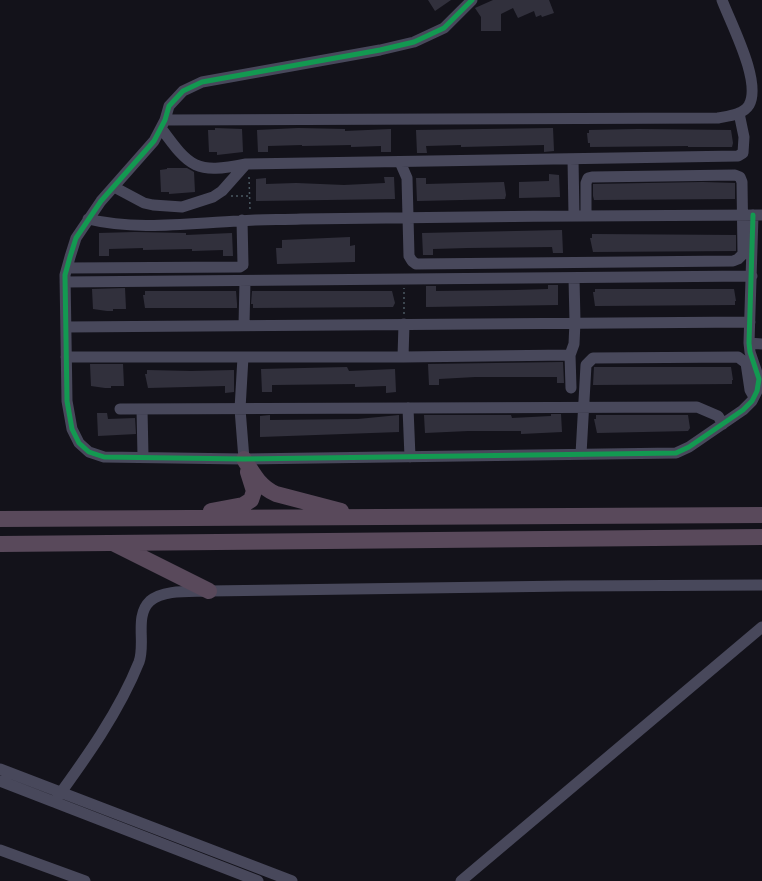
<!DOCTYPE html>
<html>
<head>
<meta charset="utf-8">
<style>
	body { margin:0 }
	canvas { display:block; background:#13121a }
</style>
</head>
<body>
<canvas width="762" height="881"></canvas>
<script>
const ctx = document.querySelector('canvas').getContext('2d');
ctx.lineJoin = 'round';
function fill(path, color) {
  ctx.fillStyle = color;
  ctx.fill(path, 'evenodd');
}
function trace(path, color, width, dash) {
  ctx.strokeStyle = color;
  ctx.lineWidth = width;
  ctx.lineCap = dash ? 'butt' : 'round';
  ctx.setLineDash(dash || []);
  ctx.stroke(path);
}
fill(new Path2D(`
	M428,0H451L435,11Z
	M493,0H549L554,13L542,17L541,15L536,17L534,11L518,18L513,8L501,14V31H481V17L475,8Z
	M215,128L242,129L243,152L217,155V152H209L208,130H215Z
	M298,128L345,129V131L391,129V152H381V146L351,147V145L302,146V145L268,146V152H258L257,130Z
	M553,128L554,151L544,152V145L461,147V145L426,146L427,153H417L416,130Z
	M638,129L731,130L733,143L732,147H688V146L590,147V143H588L587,133H589V130Z
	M167,168H187L194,172L195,192L169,194V192H161L160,170L167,169Z
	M549,174L559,175L560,197L519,198V182L549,181Z
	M384,177H394L395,199L256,201V179L266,178V184L296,183L344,185L385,183Z
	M416,178H426V184L504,182L506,195L505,199L417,201Z
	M703,182L735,183V199L594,200L593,196V184Z
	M562,230L563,253H553L552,247L467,248L433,249V255H423L422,233Z
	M135,232L186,233V235L232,233L233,256H223V250L192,251V249L143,250V248L109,249V256H99V233Z
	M592,234L736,235V251L593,252L590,238H592Z
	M350,237V246L355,245V262L277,264L276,248H282V240Z
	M548,285H558V305L426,307V286H436V291L516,290L548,289Z
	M125,288L126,309H113V311H107L93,309L92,289Z
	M595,289H734L736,301H735V305L595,306L593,292H595Z
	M145,291H236L237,304V308H145L143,295H145Z
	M252,291H392L395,303L393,307L253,308V304H251Z
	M563,362L564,383H557V377H475L439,379V385H429L428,364Z
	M90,364H123L124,386H111V388H105L91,386Z
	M347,367L349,371L395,369L396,392L386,393V386L355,387V384L272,385V392H262L261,369Z
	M594,367H731L733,380H732V384L593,385Z
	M147,370L191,371L234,370V392L225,393V386L148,388L145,374H147Z
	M97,413H107L108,419L135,418L136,434L98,436Z
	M551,414H561L562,432L521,434V431H468L425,433L424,415H511L512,418L551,416Z
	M270,415V420L358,419L399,415V432L260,437V416Z
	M596,415H688L690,428L688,431L597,433L594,419H596Z`), '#31303c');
trace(new Path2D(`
	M249,177L250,210
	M231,196H249
	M404,314V288`), '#4a5862', 1.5, [2, 3]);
trace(new Path2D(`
	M472,0L444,28L414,42L380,50L202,82L183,91L169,106L165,120L154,141L101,201L76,238L70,257L65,275L67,401L72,429L79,443L89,452L104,457L244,459L676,453L689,447L743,410L752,401L757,391L759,379L750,352L749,343L753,215
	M165,120L718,118C728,116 743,115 749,105C762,82 731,24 722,0
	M161,128C190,168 196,174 246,164L738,156L743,153L744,137L739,113
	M573,159L574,215
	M400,162L407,178L409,256L412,261L416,264L733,261L738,259L743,254L742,182L740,177L735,175L592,177L588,178L586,183V215
	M114,187L144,203L153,205L182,207L213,197L222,191L246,164
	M88,219C137,231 190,223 240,221C260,219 281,220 301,219C455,217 608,215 762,215
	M67,268L240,267L243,265L242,220
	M65,282L752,276
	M244,325L245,281
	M66,327L750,322
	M749,343L762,344
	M66,357H403L570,355
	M243,357L240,409L244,459
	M403,357L404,324
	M571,388L570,355L574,344L575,322L574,278
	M408,408L410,457
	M120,409L697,407L718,416L723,424
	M142,409L143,456
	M581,454L586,365L593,358L738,357L746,363L750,390L754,397
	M0,769L292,881
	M0,781L258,881
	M54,802C86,758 119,712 139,662C146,643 134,616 150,601C164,589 192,592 209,591L568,586L762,585
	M0,850L85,881
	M461,881L762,627`), '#48485b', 11);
trace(new Path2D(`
	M244,459C253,474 260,487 276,494L341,511
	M211,511L243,505L251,500L254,491L248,472
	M0,519L762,515
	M0,544L762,537
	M115,544L209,591`), '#59495b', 16);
trace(new Path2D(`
	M472,0L444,28L414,42L380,50L202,82L183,91L169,106L165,120L154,141L101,201L76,238L70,257L65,275L67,401L72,429L79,443L89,452L104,457L244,459L676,453L689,447L743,410L752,401L757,391L759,379L750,352L749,343L753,215`), '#139951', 5);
</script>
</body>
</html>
